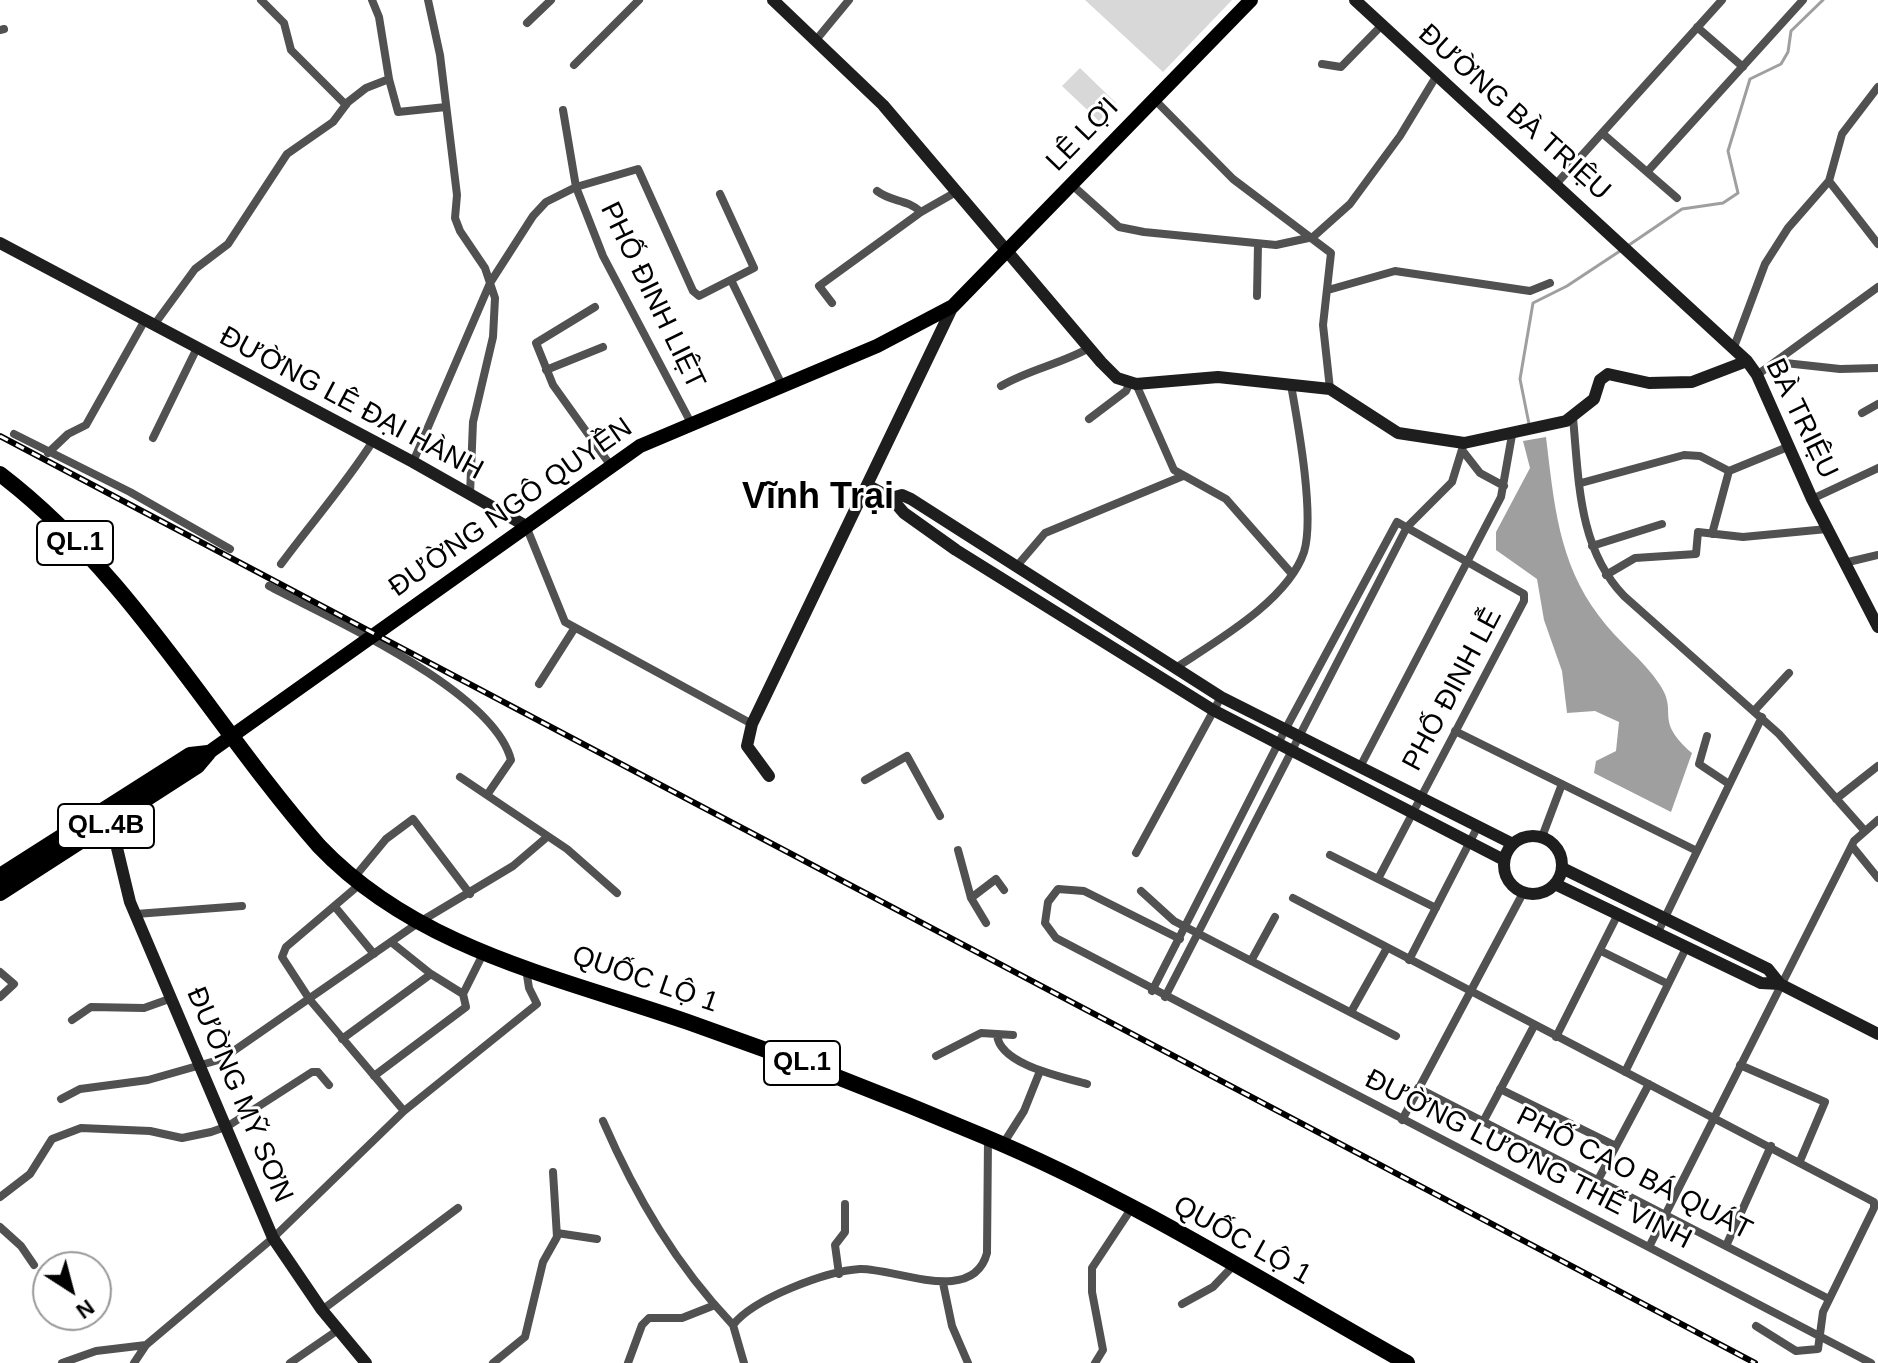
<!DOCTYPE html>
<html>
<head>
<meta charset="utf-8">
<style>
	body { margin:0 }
	#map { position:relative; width:1878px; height:1363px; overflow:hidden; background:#fff; font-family:Arial,sans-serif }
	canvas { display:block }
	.north { position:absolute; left:32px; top:1251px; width:80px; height:80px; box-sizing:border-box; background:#fff; border:2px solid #999; border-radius:50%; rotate:144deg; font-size:22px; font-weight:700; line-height:32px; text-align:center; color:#000 }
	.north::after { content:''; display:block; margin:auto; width:28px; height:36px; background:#000; clip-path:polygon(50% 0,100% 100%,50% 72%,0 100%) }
</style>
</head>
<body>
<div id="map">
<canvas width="1878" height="1363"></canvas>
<div class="north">N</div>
</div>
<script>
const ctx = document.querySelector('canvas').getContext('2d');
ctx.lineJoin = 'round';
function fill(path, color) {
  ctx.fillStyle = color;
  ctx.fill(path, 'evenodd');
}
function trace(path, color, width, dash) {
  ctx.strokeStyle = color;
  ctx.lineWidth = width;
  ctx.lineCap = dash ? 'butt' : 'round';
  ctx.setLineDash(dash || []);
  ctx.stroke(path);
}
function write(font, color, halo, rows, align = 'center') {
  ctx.font = font + ' Arial,sans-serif';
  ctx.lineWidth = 6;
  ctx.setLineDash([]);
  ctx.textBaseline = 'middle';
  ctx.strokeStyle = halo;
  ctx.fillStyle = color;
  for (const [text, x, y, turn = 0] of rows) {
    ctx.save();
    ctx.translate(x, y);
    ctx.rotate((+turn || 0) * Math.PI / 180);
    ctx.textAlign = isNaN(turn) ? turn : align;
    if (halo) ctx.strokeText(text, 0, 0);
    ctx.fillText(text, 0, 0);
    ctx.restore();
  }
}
fill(new Path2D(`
	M1085,0H1232L1163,72Z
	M1080,68L1116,103L1099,121L1062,86Z`), '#d8d8d8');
fill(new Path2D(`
	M1546,437C1554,502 1558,562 1599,616C1617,641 1643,659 1660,685C1679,714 1653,719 1692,753L1671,812L1594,773L1596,761L1616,751L1619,722L1595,711L1567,713L1562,671L1544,620L1537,579L1496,550V532L1530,468L1523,441Z`), '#9f9f9f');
trace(new Path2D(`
	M1629,245L1682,209L1723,203L1738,193L1728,151L1750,79L1781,64L1788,52L1791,31L1823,0
	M1529,424L1520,379L1533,303L1567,286L1623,249`), '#9f9f9f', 3);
trace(new Path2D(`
	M261,0L284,23L291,50L346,105
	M372,0L379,17L389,79
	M428,0L440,55L457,195L455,218L460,231L485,268L495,298L493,337L473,422L470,494
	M527,23L551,0
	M1697,27L1743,67
	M0,30L4,29
	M816,40L849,0
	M1322,64L1341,67L1382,25
	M574,65L639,0
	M1154,99L1233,179L1331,253L1323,325L1330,389
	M563,110L576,187L603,256L691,423
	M1602,133L1677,198
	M1647,172L1803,0
	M1829,181L1878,244
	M1557,183L1722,0
	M1071,184L1119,227L1144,232L1276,245L1313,237L1350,204L1400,136L1437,75
	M877,191C891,202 907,199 921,212
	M731,280L782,385
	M1328,290L1395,271L1530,291L1550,283
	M1257,296L1258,244
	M832,303L819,286L921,212L956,192
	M595,307L536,343L553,385L611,466
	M154,325L195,269L228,244L287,154L333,122L348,102L366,88L389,79L398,112L446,107
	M1734,347L1765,264L1788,228L1829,181L1842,134L1878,87
	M1776,362L1840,369L1878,368
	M546,370L603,347
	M1757,375L1878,287
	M1136,384L1174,470L1226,499L1292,574
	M1001,386C1030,369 1061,364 1089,348
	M1862,413L1878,404
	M1573,418C1579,480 1578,548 1624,596L1779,734L1864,830
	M1089,419L1126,391L1130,383
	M14,434L130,492L230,549
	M153,438L197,348
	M1462,450L1480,473L1504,486
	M48,453L68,434L86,425L145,320
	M413,462L490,283L533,216L546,202L576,187L638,169L693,291L699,296L754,268L720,194
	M1581,483L1684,455L1700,456L1729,471
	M1812,499L1878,468
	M526,526L565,622L752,724
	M1712,534L1729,471L1790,446
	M1592,546L1662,524
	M1844,563L1878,555
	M281,564C312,522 345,485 373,441
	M1016,567L1045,533L1183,476
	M1606,575L1635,558L1696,554L1698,532L1743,537L1827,529
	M269,586C331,619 493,690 511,760L487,795
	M1177,667C1218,640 1288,600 1304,552C1315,516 1298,424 1291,385
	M539,684L574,629
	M1754,711L1789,673
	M1455,731L1697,851
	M1707,736L1699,764L1729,784
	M1360,767L1501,497L1512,435
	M460,777L567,849L617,893
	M865,780L907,756L940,816
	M1836,799L1878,766
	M1542,837L1562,784
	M1852,846L1878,878
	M958,850L971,898L986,923
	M1136,853L1221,697
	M1330,855L1436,908
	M353,879L386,839L413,819L470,894
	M359,885L286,947L282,957L310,1000L404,1111
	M1141,891L1174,921L1396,1036
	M971,898L996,879L1004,890
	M1293,898L1874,1202V1208L1823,1312L1818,1349L1796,1351L1756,1326
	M336,908L374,954
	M136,914L242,906
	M1657,934L1762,717
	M1180,939L1084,891L1058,889L1048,902L1045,923L1056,938L1871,1363
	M391,942L431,974L463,994
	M1601,951L1668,984
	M1409,960L1478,826
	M1251,961L1275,917
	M0,972L14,984L0,997
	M1152,991L1285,730L1397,522L1524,594V601L1378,879
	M463,994L484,952
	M1165,997L1407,527L1452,482L1464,443
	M1351,1012L1387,948
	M72,1020L91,1007L144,1008L172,998
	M997,1035C1000,1065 1063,1077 1087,1084
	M1556,1037L1617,916
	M342,1039L431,974
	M936,1056L981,1033L1013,1035
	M1740,1065L1825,1102L1800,1161
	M1625,1072L1686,948
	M374,1076L466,1007L463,994
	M1418,1088L1829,1299
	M1500,1089L1616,1146
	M61,1099L80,1089L148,1080L222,1059L418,923L513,866L547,837
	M1402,1120L1523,893
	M603,1121C636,1197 676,1265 733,1325
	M1483,1122L1534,1026
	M1003,1144L1024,1111L1040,1071
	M1598,1180L1649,1084
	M0,1197L30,1174L52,1139L81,1128L150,1131L182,1138L211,1132L228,1126L312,1072H318L329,1085
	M0,1227L21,1246L34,1265
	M557,1233L597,1239
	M1726,1246L1771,1146
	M1649,1247L1854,841L1878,820
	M839,1274L835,1245L845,1232V1204
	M943,1283L952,1326L968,1363
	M1182,1304L1213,1287L1233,1266
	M322,1310L458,1208
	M733,1325C754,1298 827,1271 860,1269C895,1268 973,1306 987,1253L988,1138
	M733,1325L744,1363
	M62,1363L96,1351L146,1345
	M134,1363L146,1345L273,1238L404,1111L537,1004L529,988L526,969
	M290,1363L338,1330
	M493,1363L525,1337L543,1262L557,1237L553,1172
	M628,1363L642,1325L649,1318H682L715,1305
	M1095,1363L1103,1350L1092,1292V1268L1131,1209`), '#515151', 8);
trace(new Path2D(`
	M773,0L883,105L1101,362L1117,378L1136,384L1218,377L1330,389L1398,433L1464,443L1566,421L1594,399L1600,380L1608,374L1649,383L1692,382L1747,361
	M1355,0L1747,361L1757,375L1812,499L1878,627
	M0,243L413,462L526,526
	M867,485L891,498L904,513L956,550L1213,710L1504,860
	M891,498L902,495L911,499L1221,697L1513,844
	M769,776L747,746L752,724L953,306
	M111,823L130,902L273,1238L322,1310L366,1363
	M1504 865a29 29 0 1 1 58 0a29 29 0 1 1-58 0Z
	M1562,868L1768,969L1780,984
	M1555,884L1761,983L1780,984L1878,1034`), '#1e1e1e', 12);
trace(new Path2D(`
	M208,753L640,446L877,346L953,306L1251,0`), '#000', 14);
trace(new Path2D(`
	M0,474C131,574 212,724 319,846C417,949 558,977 688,1022C788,1057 886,1095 983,1136C1130,1197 1268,1285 1407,1363
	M0,876L190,755L208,753
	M0,893L197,766L208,753`), '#000', 16);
const rail = new Path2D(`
	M0,436L1755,1363`);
trace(rail, '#000', 6);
trace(rail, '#fff', 3, [9]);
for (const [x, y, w] of [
	[75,543,76],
	[106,826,96],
	[802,1063,76]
]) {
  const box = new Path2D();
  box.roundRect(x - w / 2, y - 22, w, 44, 6);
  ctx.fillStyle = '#fff';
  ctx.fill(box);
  trace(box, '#000', 2);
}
write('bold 26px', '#000', null, [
	["QL.1",75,543],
	["QL.4B",106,826],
	["QL.1",802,1063]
]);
write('28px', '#000', '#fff', [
	["ĐƯỜNG BÀ TRIỆU",1514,113,42],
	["LÊ LỢI",1083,135,-46],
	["PHỐ ĐINH LIỆT",652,296,64],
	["ĐƯỜNG LÊ ĐẠI HÀNH",351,404,28],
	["BÀ TRIỆU",1801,419,64],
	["ĐƯỜNG NGÔ QUYỀN",511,508,-35],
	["PHỐ ĐINH LỄ",1453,690,-62],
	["QUỐC LỘ 1",645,980,19],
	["ĐƯỜNG MỸ SƠN",239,1095,67],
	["ĐƯỜNG LƯƠNG THẾ VINH",1528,1160,27],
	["PHỐ CAO BÁ QUÁT",1634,1174,27],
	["QUỐC LỘ 1",1242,1241,29]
]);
write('bold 36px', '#000', '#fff', [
	["Vĩnh Trại",818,498]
]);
</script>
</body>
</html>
